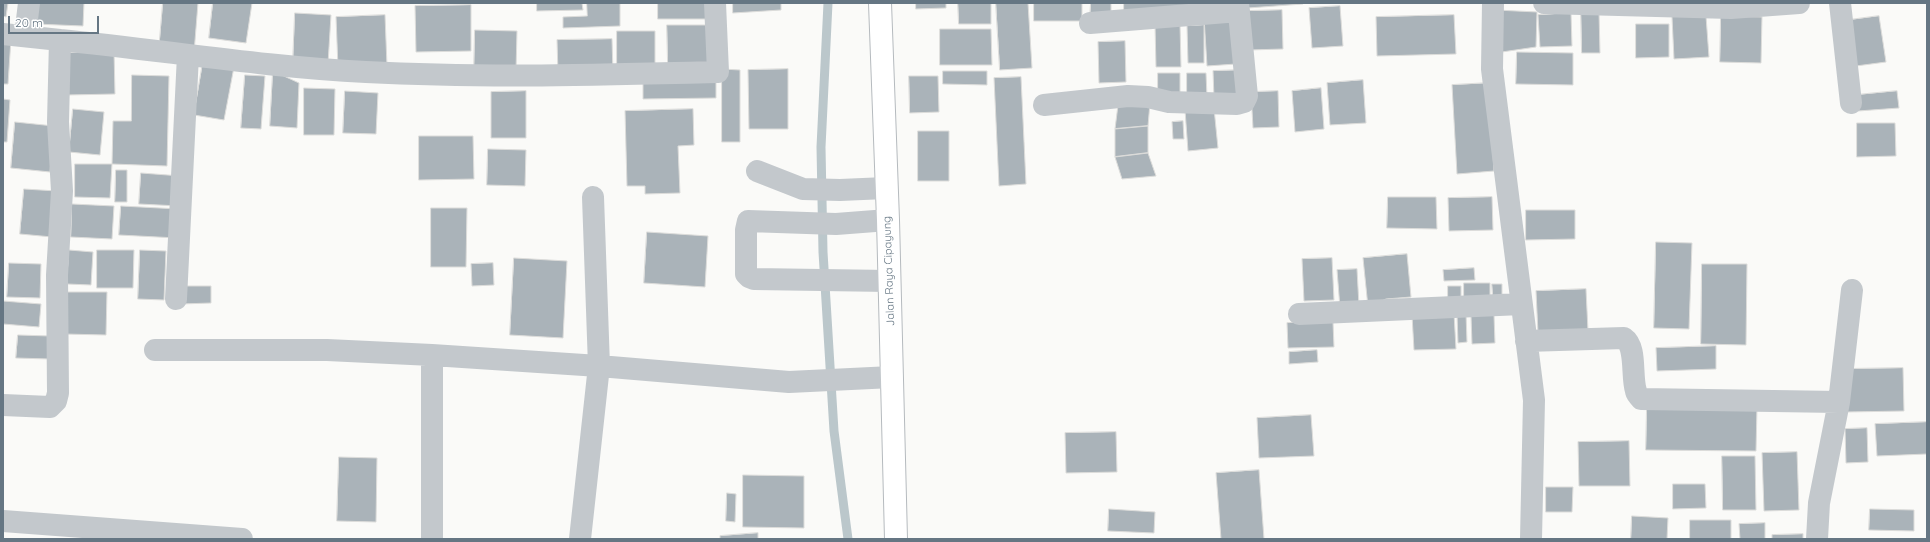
<!DOCTYPE html>
<html>
<head>
<meta charset="utf-8">
<style>
	body { margin:0 }
	#map { position:relative; width:1930px; height:542px; overflow:hidden; background:#fafaf8; font-family:Quicksand,sans-serif }
	canvas { display:block }
	.frame { position:absolute; inset:0; border:4px solid #657683; pointer-events:none }
	.scale { position:absolute; left:8px; top:16px; width:91px; height:18px; box-sizing:border-box; border:2px solid #657683; border-top:0; padding-left:5px; font-size:12px; line-height:14px; white-space:nowrap; color:#657683; -webkit-text-stroke:3px #fff; paint-order:stroke }
</style>
</head>
<body>
<div id="map">
<canvas width="1930" height="542"></canvas>
<div class="frame"></div>
<div class="scale">20 m</div>
</div>
<script>
const ctx = document.querySelector('canvas').getContext('2d');
ctx.lineJoin = 'round';
function trace(path, color, width, dash) {
  ctx.strokeStyle = color;
  ctx.lineWidth = width;
  ctx.lineCap = dash ? 'butt' : 'round';
  ctx.setLineDash(dash || []);
  ctx.stroke(path);
}
function fill(path, color) {
  ctx.fillStyle = color;
  ctx.fill(path, 'evenodd');
}
function write(font, color, halo, rows, align = 'center') {
  ctx.font = font + ' Quicksand,sans-serif';
  ctx.lineWidth = 4;
  ctx.setLineDash([]);
  ctx.textBaseline = 'middle';
  ctx.strokeStyle = halo;
  ctx.fillStyle = color;
  for (const [text, x, y, turn = 0] of rows) {
    ctx.save();
    ctx.translate(x, y);
    ctx.rotate((+turn || 0) * Math.PI / 180);
    ctx.textAlign = isNaN(turn) ? turn : align;
    if (halo) ctx.strokeText(text, 0, 0);
    ctx.fillText(text, 0, 0);
    ctx.restore();
  }
}
trace(new Path2D(`
	M828,3L821,147L823,252L834,431L848,539`), '#bbc7cb', 9);
const building = new Path2D(`
	M3,3H8L6,17L3,16Z
	M36,3H84L83,26L35,24Z
	M163,3H198L194,53L159,50Z
	M213,3H252L246,43L209,38Z
	M537,3H582L583,10L537,11Z
	M587,3H620V26L563,28V17L587,16Z
	M658,3H706L707,19H658Z
	M733,3H781V10L733,13Z
	M916,3H946V8L916,9Z
	M958,3H991V24H959Z
	M996,3H1028L1032,68L1000,70Z
	M1034,3H1082V21H1034Z
	M1091,3H1111V17H1090Z
	M1124,3H1195V11H1124Z
	M1248,3H1303V4L1248,8Z
	M471,5V51L416,52L415,6Z
	M1340,6L1343,46L1312,48L1309,8Z
	M1282,10L1283,49L1249,50L1248,11Z
	M1496,10L1537,12L1536,47L1495,53Z
	M1581,12H1599L1600,53H1582Z
	M295,13L331,15L328,64L293,62Z
	M1571,13L1572,46L1540,47L1538,15Z
	M385,15L387,66L338,68L336,17Z
	M1234,15L1236,64L1207,66L1204,17Z
	M1454,15L1456,54L1377,56L1376,17Z
	M1706,16L1709,57L1674,59L1672,17Z
	M1721,16L1762,17L1761,63L1720,62Z
	M1879,16L1886,62L1856,66L1849,20Z
	M1180,24L1181,67H1156L1155,25Z
	M1636,24H1669V57L1636,58Z
	M667,25H711V63L668,64Z
	M1204,25V63H1188L1187,26Z
	M940,29H991L992,65H940Z
	M475,30L517,31L516,71L474,70Z
	M617,31H655V73H617Z
	M3,38L11,39L8,84H3Z
	M612,39L613,73L558,74L557,40Z
	M1125,41L1126,82L1099,83L1098,42Z
	M114,51L115,94L67,95L65,53Z
	M1517,52L1573,53V85L1516,84Z
	M203,62L234,67L224,120L194,115Z
	M722,69L740,70V142H722Z
	M788,69V129H749L748,70Z
	M1241,70V97L1214,98L1213,71Z
	M273,71L299,83L297,128L270,126Z
	M943,71H987V85L943,84Z
	M1158,73H1180V96H1158Z
	M1187,73H1206L1207,97H1187Z
	M132,75L169,76L167,166L112,164L113,121H131Z
	M245,75L265,76L261,129L241,128Z
	M909,76H938L939,112L910,113Z
	M1021,77L1026,184L999,186L994,78Z
	M1363,80L1366,123L1330,125L1327,83Z
	M716,81V98L643,99V82Z
	M1489,83L1494,171L1457,174L1452,85Z
	M304,88L335,89L334,135H304Z
	M1321,88L1324,129L1295,132L1292,91Z
	M345,91L378,93L376,134L343,133Z
	M526,91V138H491V92Z
	M1278,91L1279,127L1253,128L1251,92Z
	M1897,91L1899,108L1858,111L1856,95Z
	M3,99L10,100L7,142H3Z
	M1150,103L1148,126L1115,129L1118,105Z
	M1214,108L1218,148L1188,151L1185,110Z
	M73,109L104,112L100,155L69,152Z
	M693,109L694,145L678,146L680,193L645,194V186H627L625,111Z
	M1183,121L1184,139H1173L1172,122Z
	M15,122L54,126L50,172L11,168Z
	M1857,123H1895L1896,156L1857,157Z
	M1148,126V153L1115,157V129Z
	M918,131H949V181H918Z
	M419,136H473L474,179L419,180Z
	M488,149L526,150L525,186L487,185Z
	M1148,153L1156,176L1122,179L1115,157Z
	M75,164H112L110,198L75,197Z
	M116,170H127V202H115Z
	M141,173L181,176L179,206L139,204Z
	M24,189L57,191L52,237L20,234Z
	M1388,197H1436L1437,229L1387,228Z
	M1492,197L1493,230L1449,231L1448,198Z
	M72,204L114,206L112,239L71,237Z
	M121,206L179,209L177,238L119,235Z
	M431,208H467L466,267H431Z
	M1526,210H1575V239L1526,240Z
	M647,232L708,236L705,287L644,283Z
	M1656,242L1692,243L1689,329L1654,328Z
	M69,250L93,252L91,285L67,284Z
	M97,250H134L133,288H97Z
	M140,250L166,251L164,300L138,299Z
	M1407,254L1411,297L1386,299L1368,307L1363,258Z
	M514,258L567,261L563,338L510,335Z
	M1332,258L1334,300L1304,301L1302,259Z
	M9,263L41,264L40,298L7,297Z
	M493,263L494,285L472,286L471,264Z
	M1702,264H1747L1746,345L1701,344Z
	M1474,268L1475,280L1444,281L1443,270Z
	M1357,269L1359,306L1340,308L1337,270Z
	M1464,283H1490V299L1464,300Z
	M1492,284H1502V296L1493,297Z
	M181,286H211V303L181,304Z
	M1448,286H1461V302H1448Z
	M1586,289L1588,331L1538,333L1536,291Z
	M64,292H107L106,335L64,334Z
	M3,301L41,304L39,327L3,324Z
	M1454,313L1456,349L1414,350L1412,315Z
	M1466,313L1467,342L1458,343L1457,314Z
	M1494,315L1495,343L1472,344L1471,316Z
	M1333,322L1334,347L1288,348L1287,323Z
	M18,335L50,336L49,359L16,358Z
	M1716,346V369L1657,371L1656,348Z
	M1317,350L1318,362L1289,364V352Z
	M1903,368L1904,411L1846,412L1845,369Z
	M1647,406L1757,407L1756,451L1646,450Z
	M1311,415L1314,456L1259,458L1257,418Z
	M1927,422V454L1877,456L1875,424Z
	M1867,428L1868,462L1846,463L1845,429Z
	M1116,432L1117,472L1066,473L1065,433Z
	M1629,441L1630,486H1579L1578,442Z
	M1797,452L1799,510L1764,511L1762,453Z
	M1722,456H1755L1756,510H1723Z
	M339,457L377,458L376,522L337,521Z
	M1259,470L1264,539H1221L1216,473Z
	M743,475L804,476V528L743,527Z
	M1673,484H1705L1706,508L1673,509Z
	M1546,487H1573L1572,512H1546Z
	M727,493L736,494L735,522L726,521Z
	M1109,509L1155,512L1154,533L1108,531Z
	M1870,509L1914,510V531L1869,530Z
	M1632,516L1668,518L1667,539H1631Z
	M1690,520H1731V539H1690Z
	M1765,523V539H1740L1739,524Z
	M758,533V539H720V536Z
	M1803,534V539H1772V535Z`);
fill(building, '#aab3b9');
trace(building, '#dcdcda', 1);
const major = new Path2D(`
	M880,3L888,220L896,539`);
trace(major, '#b5babe', 24);
trace(new Path2D(`
	M1493,3L1492,69L1534,400L1531,539
	M1544,3L1731,8L1799,3
	M1840,3L1851,103
	M1090,23L1239,11
	M3,34L60,40L58,122L62,191L57,275L58,393L56,401L50,407L3,405
	M25,36L29,3
	M60,40C162,50 264,67 366,72C483,78 600,75 718,72L715,3
	M1044,105L1128,96L1148,97L1169,102L1237,104L1244,102L1247,96L1238,3
	M757,171L803,189L840,190L886,188
	M888,220L836,224L748,221L746,230V274L749,277L754,279L889,281
	M176,299L188,55
	M1299,314L1521,304
	M1526,341L1624,338C1637,347 1631,376 1636,391C1636,394 1639,396 1641,399L1839,402L1852,290
	M155,350H327L432,355L599,366L789,382L892,377
	M432,355V539
	M3,521L242,539
	M580,539L599,366L593,197
	M1817,539L1819,503L1839,402`), '#c3c8cc', 22);
trace(major, '#fff', 22);
write('11px', '#657683', '#fff', [
	["Jalan Raya Cipayung",889,271,-92]
]);
</script>
</body>
</html>
